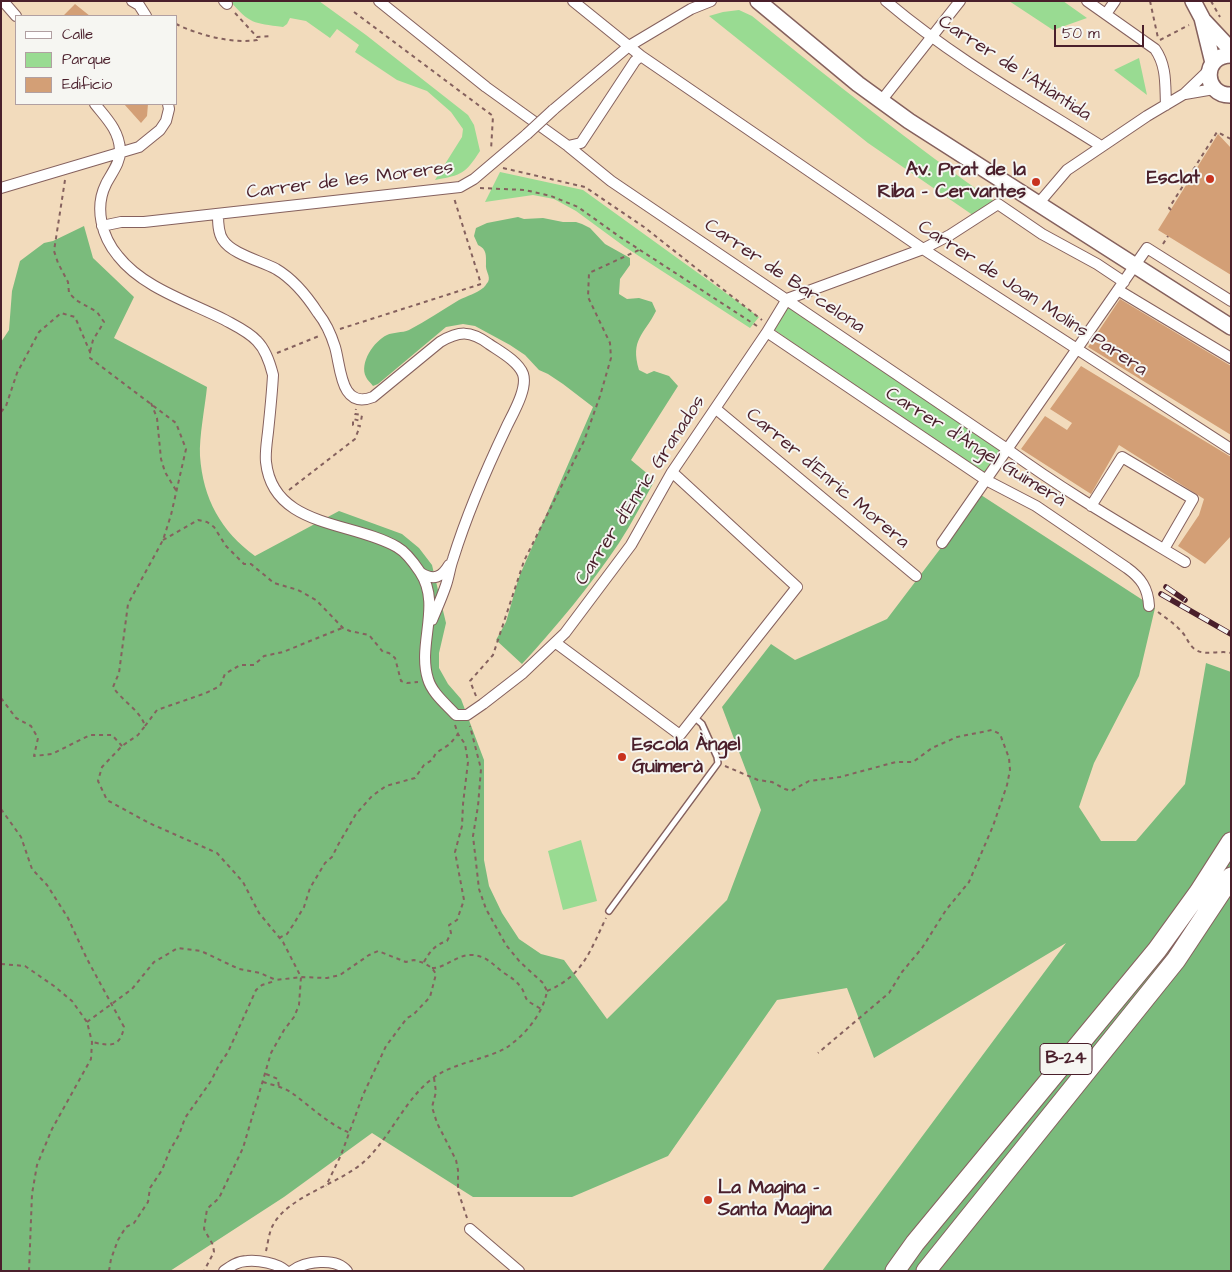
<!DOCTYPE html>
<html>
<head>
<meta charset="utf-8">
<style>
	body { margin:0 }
	#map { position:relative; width:1232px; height:1272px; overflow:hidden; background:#f2dbbc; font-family:"Architects Daughter",sans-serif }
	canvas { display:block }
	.frame { position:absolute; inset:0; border:2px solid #4a1f2b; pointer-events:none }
	.legend { position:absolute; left:15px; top:15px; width:162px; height:90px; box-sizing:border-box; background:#f6f6f2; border:1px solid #b1a0a2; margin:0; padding:6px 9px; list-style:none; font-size:15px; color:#4a1f2b }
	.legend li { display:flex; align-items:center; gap:10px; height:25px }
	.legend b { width:25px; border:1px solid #b1a0a2 }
	.scale { position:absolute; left:1054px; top:25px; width:90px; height:22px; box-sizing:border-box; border:2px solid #4a1f2b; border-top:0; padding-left:6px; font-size:15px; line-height:18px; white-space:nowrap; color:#4a1f2b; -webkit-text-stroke:4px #f6f6f2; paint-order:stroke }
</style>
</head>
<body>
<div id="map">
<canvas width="1232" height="1272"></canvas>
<div class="frame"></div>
<ul class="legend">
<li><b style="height:6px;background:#fff"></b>Calle</li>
<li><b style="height:14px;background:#99db92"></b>Parque</li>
<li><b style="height:14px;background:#d39f76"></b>Edificio</li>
</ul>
<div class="scale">50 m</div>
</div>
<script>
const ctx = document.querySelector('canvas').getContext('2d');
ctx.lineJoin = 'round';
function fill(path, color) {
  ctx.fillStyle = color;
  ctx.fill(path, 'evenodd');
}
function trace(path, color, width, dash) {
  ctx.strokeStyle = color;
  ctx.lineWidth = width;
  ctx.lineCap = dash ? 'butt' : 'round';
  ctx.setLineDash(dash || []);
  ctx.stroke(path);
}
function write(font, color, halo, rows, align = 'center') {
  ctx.font = font + ' "Architects Daughter",sans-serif';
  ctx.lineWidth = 4;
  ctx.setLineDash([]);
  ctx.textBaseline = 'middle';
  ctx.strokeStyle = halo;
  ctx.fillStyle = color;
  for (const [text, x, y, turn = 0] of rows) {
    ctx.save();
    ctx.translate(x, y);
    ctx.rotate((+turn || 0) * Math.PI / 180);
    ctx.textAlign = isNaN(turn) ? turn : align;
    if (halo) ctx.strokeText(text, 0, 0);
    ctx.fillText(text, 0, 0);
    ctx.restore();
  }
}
fill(new Path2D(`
	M230,1H319L366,35L468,115L474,125L480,151C465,174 462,175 435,180L462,137L463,129L451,112L427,91L397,80L355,52L359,45L337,29L330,38L306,21L290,18L287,24L283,27C253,23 250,24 230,1Z
	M1009,1H1063L1087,18L1053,30Z
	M739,10L752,16C832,81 913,145 998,204L977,218L868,143L709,16L723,12Z
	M1139,58L1147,95L1114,70Z
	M500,172L583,190L759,317L750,328L625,247L576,211L554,199L533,195L485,202Z
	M787,303L1007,449L986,480L772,328Z
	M581,840L597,901L563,910L548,851Z`), '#99db92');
fill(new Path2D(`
	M518,217L524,219L543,218L563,222H576L582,224L590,228L605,244L630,258V265L620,279L619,294L627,299L639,298L652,302L656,311C644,335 630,339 639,370L647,374L654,371L669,376L678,386L631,460L655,480C643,501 632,523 619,543C590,586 557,626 522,664L496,640L506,622L519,577L593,407L563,384L548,374L539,370L525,355L510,345L475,326L463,324L446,327L378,384L373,386C371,383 367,380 366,377C359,363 374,341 387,335C393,332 402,333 409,330C426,321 442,310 459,300C467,296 477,293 483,288C484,288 487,283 488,282C491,276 485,271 486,264C486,256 487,249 478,245L474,236L476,228L487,223Z
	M84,226L93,258L134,297L114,338L207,387C205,407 199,437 200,456C203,499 221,531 255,556L339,511L402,534L419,548L432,565L446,623L439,653V668L448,684L461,699L484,760V860L489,886L502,913L519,939L541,954L564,960L607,1019L727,900L761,810L722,707L771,644L795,660L887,619L981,495L1155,608L1139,676L1094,763L1079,807L1101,841H1136L1185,784L1206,663L1231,672V1271H822L1066,943L874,1058L847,988L777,1000L668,1156L572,1197H473L372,1133L284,1197L170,1271H1V342L9,330L12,291L20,261L44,243L53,241Z`), '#7abb7c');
fill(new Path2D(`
	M75,4L90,16H63Z
	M124,104H148L147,116L141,123Z
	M1218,134L1231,148V275L1158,230Z
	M1120,299L1231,366V435L1088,347Z
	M1081,366L1231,457V536L1205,564L1178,546L1199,515L1204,499L1119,445L1091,494L1021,449L1045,416L1067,430L1072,423L1050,409Z`), '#d39f76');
const service = new Path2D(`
	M609,911L718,763L717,757L702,724L694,717`);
const minor = new Path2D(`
	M3,1L16,16
	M132,1L139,5L146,16
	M224,1L227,4
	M379,1L486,87L568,146L611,181L1007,449C1064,491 1125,526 1185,562
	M573,1L641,56L923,249L1231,449
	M886,1C952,57 1028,100 1101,146
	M1087,1L1155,49C1167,66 1165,85 1166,105
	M1106,14L1115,1
	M1185,94L1214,89
	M881,101L960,1
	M95,104C106,118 119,130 120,150C121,162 111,174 106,184C94,208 102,237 118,256C143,288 190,302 225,320C236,326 249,332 257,341C266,350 270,363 273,375C272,394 270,413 268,432C267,441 265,453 266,462C273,528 352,521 397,547C406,552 414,563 420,572C442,605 417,644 428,679C432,693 446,704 456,715H467L483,704L523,673L565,633L631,545L672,472L767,332L787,299
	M553,110L629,46L691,9L711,1
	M568,146L581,143L635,61L641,56
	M1,188L139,147L160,130L166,121L169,109L168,104
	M1038,204L1067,170L1147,116L1184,94L1209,70
	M218,214C218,222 218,233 223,240C232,254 261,261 276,269C293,279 307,296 318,313C326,323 331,334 335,347C341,367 340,410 373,397L440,342C459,331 470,330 489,344C499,351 518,361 523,374C528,389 512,415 506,428C486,470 467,514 453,559C450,567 449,576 446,585C442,597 437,608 432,620
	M102,226L121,222H144L460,187L474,179L527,134
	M1118,290L1231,358
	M787,299L923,249L950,235L998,204L1042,234L1097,264L1124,282
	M767,332L986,480L1036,506L1127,568C1141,578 1148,588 1149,606
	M716,409L916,576
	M1091,506L1122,457L1193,499L1164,549
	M942,543L1147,248L1231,301
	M421,573C434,581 442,577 449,565
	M556,643L680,735L797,587L672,472
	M470,1229L519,1271
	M224,1271C231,1266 238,1261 247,1261C258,1260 277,1263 286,1271
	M292,1271C305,1261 336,1257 347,1271`);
const secondary = new Path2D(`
	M758,1L858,84L909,121L1231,327
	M1193,1L1202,18L1213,63
	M1204,21L1231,50
	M1231,55C1201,55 1203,96 1231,95`);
const motorway = new Path2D(`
	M895,1271L915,1243L1157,950L1199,892L1231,842
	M926,1271L1176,960L1231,877`);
trace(service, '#85615e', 8);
trace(minor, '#85615e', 12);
trace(secondary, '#85615e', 18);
trace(motorway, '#85615e', 21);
trace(new Path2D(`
	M1150,1L1158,38
	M1211,1L1220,17
	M354,12L493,116L491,150
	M235,13L257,37L272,36
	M176,24C198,35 233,44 257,40V37
	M1160,40L1189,25
	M503,168L585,187L644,227L762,320
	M65,180L54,251L58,263L68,282L69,293L76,300L97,312L104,322L93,340L90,352
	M480,188L525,190L551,196L578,207L620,237L757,326
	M1171,210L1169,208L1217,132L1231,139
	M1163,244L1168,236
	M340,329L481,284L454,198
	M277,353L319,336
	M151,403L157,418L161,459L165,472L177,492
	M1,412L6,406L17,373L39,332L61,313L75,317L90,352V358L94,361L176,423L186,449L171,515L163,540L128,604L119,673L113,687C122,701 140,710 145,726L138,735L122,746L102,767L98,781L107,800L149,823L217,853L243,882L259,913L283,942L301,977L299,1005L294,1017L284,1030L271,1053L243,1148L219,1198L207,1209L204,1229L213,1245L214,1252L204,1271
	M289,490L355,439L360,426L353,425V419L361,421L362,415L355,414L356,409
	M163,540L198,520L207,522L214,527L226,546L244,564H251L274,583L298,590L316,600L343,628L350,631L369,635L383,652L389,653L395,658L401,681L407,683L418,682
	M1158,612C1166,618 1175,624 1182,632C1187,637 1189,646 1196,650C1206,656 1220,650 1231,653
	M476,696L470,681L493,655L524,561L584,441L600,396L611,358L610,343L588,297L589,273L639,250
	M1,698L16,718L31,726L38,738L34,756L52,754L90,735H112L122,746
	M145,726L157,710L206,693L220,686L225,674L240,665H254L264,656L283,652L342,628
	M725,766L758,780L772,782L785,789L791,791L809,781L840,777L896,762H913L932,748L957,737L992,730L1000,734L1009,758L1010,770L1007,785L993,826L969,882L946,910L922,948L902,972L889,993L818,1053
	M1,809L21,837L32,869L47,885L68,918L87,959L124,1027C120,1048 110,1046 92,1042
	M279,938L287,934L293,925L304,907L310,888L325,863L332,857L338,845L356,814L372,796L386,786L415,778L424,765L432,760L436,753L450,744L458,734L455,725
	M424,962C430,951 435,945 447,941L451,933L449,925L457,920L464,900L455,852L462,826L463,804L468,762L465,744L458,734
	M1,964L25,966L54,986L72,1001L87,1022L92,1042L91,1059L52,1129L37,1165L32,1194L29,1271
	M432,968C446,968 456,955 471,955C486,955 493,965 504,973C512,978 515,980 521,987C524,991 525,998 528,1001C532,1004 537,1006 541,1009
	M547,991C583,976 590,951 606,918
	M87,1022L132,989L154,962L178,948L201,951L239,969L260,973L276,980L301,977L327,978L340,975L369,955L378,951L406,962L414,960L424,963L432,968L436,974L430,997L413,1015L407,1018L386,1046L363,1095L341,1155L326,1186
	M266,1074L278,1079L279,1088
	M434,1078L436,1092L432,1107L437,1123L456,1160L458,1170V1191L467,1218
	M263,1082C272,1085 284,1087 292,1093C310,1106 328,1124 350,1133
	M266,1251C268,1243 269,1232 273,1225C288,1196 342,1183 366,1160C391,1136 405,1099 433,1078C453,1063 484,1060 506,1048C525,1035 543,1014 547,991L543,983L520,962L506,945L486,909L479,889L473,836L478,806L481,769L470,726
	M109,1271L111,1259L118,1240L126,1227L134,1223L148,1202L150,1188L162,1170L170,1150L179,1135L185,1118L211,1081L219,1065L228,1052L256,990L262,985L275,981`), '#85615e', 2, [4, 4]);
trace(service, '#fff', 5);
trace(minor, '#fff', 10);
trace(secondary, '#fff', 15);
trace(motorway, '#fff', 19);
const rail = new Path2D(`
	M1166,587L1185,600
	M1161,594L1231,634`);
trace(rail, '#4a1f2b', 5.5);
trace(rail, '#f6f6f2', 4, [11]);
const minorBridge = new Path2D(`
	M527,134L553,110`);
trace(minorBridge, '#85615e', 12, []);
trace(minorBridge, '#fff', 10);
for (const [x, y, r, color] of [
	[1210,179,5,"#c8321e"],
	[1036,182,5,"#c8321e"],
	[622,757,5,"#c8321e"],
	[708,1200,5,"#c8321e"]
]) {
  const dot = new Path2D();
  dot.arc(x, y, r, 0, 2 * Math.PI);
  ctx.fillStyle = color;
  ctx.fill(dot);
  trace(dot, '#f6f6f2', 2);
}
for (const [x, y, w] of [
	[1066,1059,52]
]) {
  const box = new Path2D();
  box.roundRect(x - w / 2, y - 15.5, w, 31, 4);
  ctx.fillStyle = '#f6f6f2';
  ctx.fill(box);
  trace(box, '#4a1f2b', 1);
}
write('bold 18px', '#4a1f2b', null, [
	["B-24",1066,1059]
]);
write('19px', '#4a1f2b', '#f6f6f2', [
	["Carrer de l'Atlàntida",1014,69,33],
	["Carrer de les Moreres",350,181,-7],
	["Carrer de Barcelona",784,277,34],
	["Carrer de Joan Molins Parera",1032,299,33],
	["Carrer d'Àngel Guimerà",975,448,32],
	["Carrer d'Enric Morera",827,479,40],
	["Carrer d'Enric Granados",641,491,-57]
]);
write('bold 19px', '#4a1f2b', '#f6f6f2', [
	["Av. Prat de la",1026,171],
	["Riba - Cervantes",1026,193],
	["Esclat",1200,179],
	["Escola Àngel",632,746,"left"],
	["Guimerà",632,768,"left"],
	["La Magina -",718,1189,"left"],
	["Santa Magina",718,1211,"left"]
], 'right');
</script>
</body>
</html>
